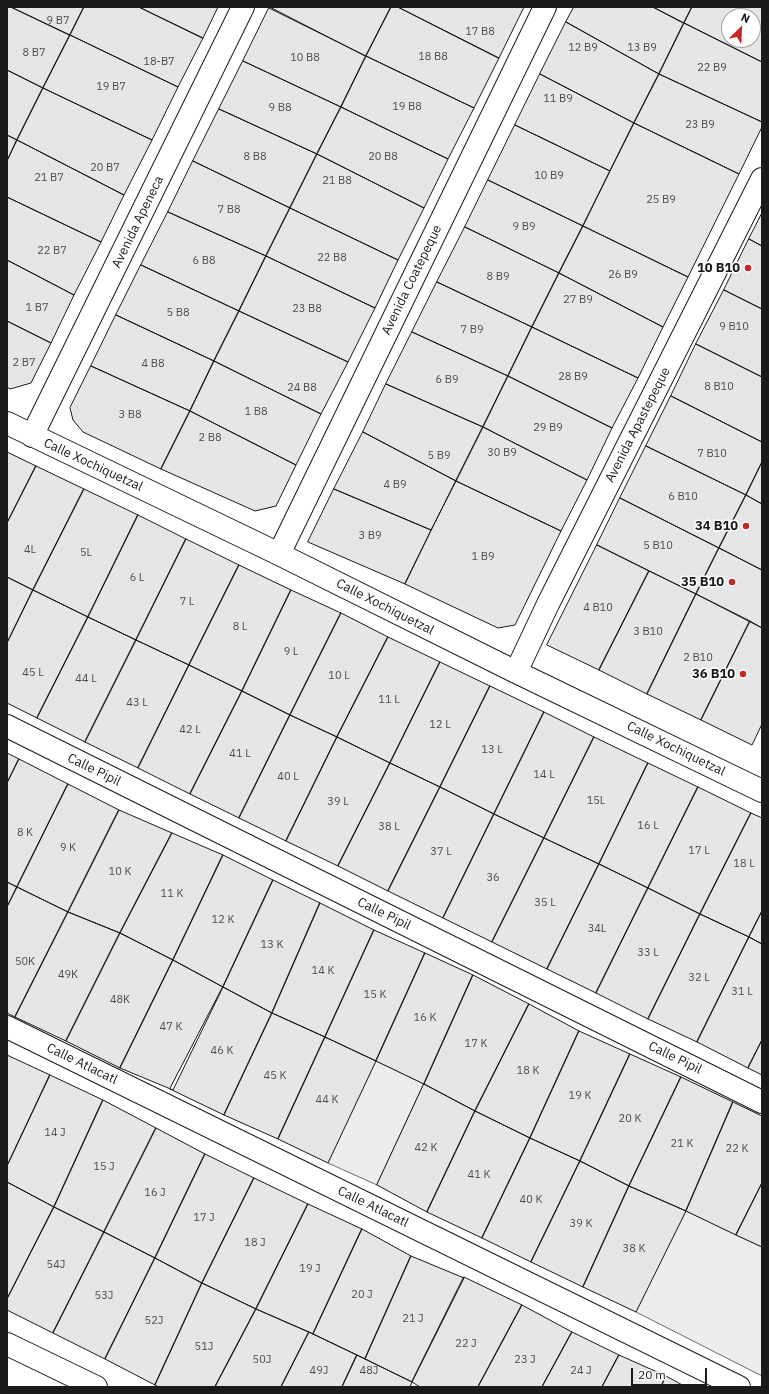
<!DOCTYPE html>
<html>
<head>
<meta charset="utf-8">
<style>
	body { margin:0 }
	#map { position:relative; width:769px; height:1394px; overflow:hidden; background:#fff; font-family:"IBM Plex Sans",sans-serif }
	canvas { display:block }
	.frame { position:absolute; inset:0; border:8px solid #1a1a1a; pointer-events:none }
	.north { position:absolute; left:721px; top:8px; width:40px; height:40px; box-sizing:border-box; background:#fff; border:1px solid #a3a3a3; border-radius:50%; rotate:24deg; font-size:11px; font-weight:700; line-height:16px; text-align:center; color:#1a1a1a }
	.north::after { content:''; display:block; margin:auto; width:14px; height:18px; background:#c62828; clip-path:polygon(50% 0,100% 100%,50% 72%,0 100%) }
	.scale { position:absolute; left:631px; top:1368px; width:76px; height:18px; box-sizing:border-box; border:2px solid #1a1a1a; border-top:0; padding-left:5px; font-size:12px; line-height:14px; white-space:nowrap; color:#1a1a1a; -webkit-text-stroke:3px #fff; paint-order:stroke }
</style>
</head>
<body>
<div id="map">
<canvas width="769" height="1394"></canvas>
<div class="frame"></div>
<div class="north">N</div>
<div class="scale">20 m</div>
</div>
<script>
const ctx = document.querySelector('canvas').getContext('2d');
ctx.lineJoin = 'round';
function fill(path, color) {
  ctx.fillStyle = color;
  ctx.fill(path, 'evenodd');
}
function trace(path, color, width, dash) {
  ctx.strokeStyle = color;
  ctx.lineWidth = width;
  ctx.lineCap = dash ? 'butt' : 'round';
  ctx.setLineDash(dash || []);
  ctx.stroke(path);
}
function write(font, color, halo, rows, align = 'center') {
  ctx.font = font + ' "IBM Plex Sans",sans-serif';
  ctx.lineWidth = 3;
  ctx.setLineDash([]);
  ctx.textBaseline = 'middle';
  ctx.strokeStyle = halo;
  ctx.fillStyle = color;
  for (const [text, x, y, turn = 0] of rows) {
    ctx.save();
    ctx.translate(x, y);
    ctx.rotate((+turn || 0) * Math.PI / 180);
    ctx.textAlign = isNaN(turn) ? turn : align;
    if (halo) ctx.strokeText(text, 0, 0);
    ctx.fillText(text, 0, 0);
    ctx.restore();
  }
}
const built = new Path2D(`
	M376,1061L424,1084L377,1185L328,1163Z
	M686,1211L762,1247V1376L636,1312Z`);
fill(built, '#ededed');
trace(built, '#6a6a6a', 1);
const building = new Path2D(`
	M7,7H11L70,35L43,88L7,70Z
	M11,7H84L70,35Z
	M84,7H139L203,38L178,87L70,35Z
	M139,7H218L203,38Z
	M270,7H391L366,56Z
	M391,7H398L499,58L474,108L366,56Z
	M398,7H524L499,58Z
	M574,7H653L684,23L659,74L566,22Z
	M653,7H692L684,23Z
	M692,7H762V62L684,23ZM729,16H753V40H729Z
	M269,8L366,56L341,107L243,61Z
	M566,22L659,74L634,123L540,74Z
	M684,23L762,62V122L659,74Z
	M70,35L178,87L152,140L43,88Z
	M366,56L474,108L448,159L341,107Z
	M243,61L341,107L317,154L219,109Z
	M7,70L43,88L17,140L7,135Z
	M540,74L634,123L610,171L515,125Z
	M659,74L762,122V127L739,174L634,123Z
	M43,88L152,140L124,195L17,140Z
	M341,107L448,159L424,208L317,154Z
	M219,109L317,154L290,208L193,161Z
	M634,123L739,174L688,277L583,226Z
	M515,125L610,171L583,226L488,180Z
	M7,135L17,140L7,161Z
	M17,140L124,195L101,242L7,197V161Z
	M317,154L424,208L398,260L290,208Z
	M193,161L290,208L266,256L168,212Z
	M488,180L583,226L559,273L465,227Z
	M7,197L101,242L74,295L7,260Z
	M290,208L398,260L375,308L266,256Z
	M168,212L266,256L239,311L141,265Z
	M762,213V246L749,239Z
	M583,226L688,277L663,327L559,273Z
	M465,227L559,273L532,327L437,282Z
	M749,239L762,246V309L724,290Z
	M266,256L375,308L348,362L239,311Z
	M7,260L74,295L51,343L7,321Z
	M141,265L239,311L214,361L116,315Z
	M559,273L663,327L638,378L532,327Z
	M437,282L532,327L508,376L412,332Z
	M724,290L762,309V377L696,344Z
	M239,311L348,362L321,414L214,361Z
	M116,315L214,361L190,411L91,366Z
	M7,321L51,343L31,383L10,389L7,387Z
	M532,327L638,378L612,428L508,376Z
	M412,332L508,376L483,427L386,384Z
	M696,344L762,377V442L671,396Z
	M214,361L321,414L296,465L190,411Z
	M91,366L190,411L161,469L83,432L73,420L70,408Z
	M508,376L612,428L587,480L483,427Z
	M386,384L483,427L456,481L363,432Z
	M671,396L762,442V462L746,495L646,446Z
	M190,411L296,465L276,506L255,511L161,469Z
	M483,427L587,480L561,531L456,481Z
	M363,432L456,481L431,530L334,489Z
	M646,446L746,495L719,548L620,498Z
	M7,452L36,466L7,523Z
	M762,462V504L746,495Z
	M36,466L84,489L33,590L7,577V523Z
	M456,481L561,531L515,625L498,628L405,584Z
	M84,489L138,515L88,617L33,590Z
	M334,489L431,530L405,584L308,542Z
	M746,495L762,504V570L719,548Z
	M620,498L719,548L696,594L597,545Z
	M138,515L186,539L136,640L88,617Z
	M186,539L239,565L189,665L136,640Z
	M597,545L649,571L599,670L547,645Z
	M719,548L762,570V628L696,594Z
	M239,565L291,590L242,691L189,665Z
	M649,571L696,594L647,694L599,670Z
	M7,577L33,590L7,643Z
	M33,590L88,617L37,718L7,703V643Z
	M291,590L341,613L290,715L242,691Z
	M696,594L750,621L701,720L647,694Z
	M341,613L388,637L337,737L290,715Z
	M88,617L136,640L85,742L37,718Z
	M750,621L762,628V724L752,745L701,720Z
	M388,637L440,662L390,763L337,737Z
	M136,640L189,665L138,768L85,742Z
	M440,662L490,686L440,787L390,763Z
	M189,665L242,691L190,794L138,768Z
	M490,686L544,712L494,814L440,787Z
	M242,691L290,715L239,818L190,794Z
	M544,712L594,737L544,838L494,814Z
	M290,715L337,737L286,841L239,818Z
	M337,737L390,763L338,866L286,841Z
	M594,737L648,763L599,864L544,838Z
	M7,753L19,759L7,783Z
	M19,759L68,784L17,887L7,882V783Z
	M390,763L440,787L388,891L338,866Z
	M648,763L698,787L648,888L599,864Z
	M68,784L119,810L68,912L17,887Z
	M440,787L494,814L443,918L388,891Z
	M698,787L751,813L700,914L648,888Z
	M119,810L172,833L120,933L68,912Z
	M751,813L762,818V911L749,937L700,914Z
	M494,814L544,838L492,942L443,918Z
	M172,833L223,855L173,960L120,933Z
	M544,838L599,864L547,969L492,942Z
	M223,855L273,880L223,987L173,960Z
	M599,864L648,888L596,993L547,969Z
	M273,880L320,903L272,1013L223,987Z
	M7,882L17,887L7,907Z
	M17,887L68,912L15,1017L7,1013V907Z
	M648,888L700,914L648,1019L596,993Z
	M320,903L374,930L325,1037L272,1013Z
	M762,911V944L749,937Z
	M68,912L120,933L66,1041L15,1017Z
	M700,914L749,937L697,1042L648,1019Z
	M374,930L425,953L376,1061L325,1037Z
	M120,933L173,960L120,1068L66,1041Z
	M749,937L762,944V1040L748,1068L697,1042Z
	M425,953L473,975L424,1084L376,1061Z
	M173,960L223,987L173,1090L120,1068Z
	M473,975L529,1004L475,1111L424,1084Z
	M223,987L272,1013L224,1115L170,1089Z
	M529,1004L579,1031L530,1138L475,1111Z
	M272,1013L325,1037L278,1139L224,1115Z
	M579,1031L630,1054L580,1161L530,1138Z
	M325,1037L376,1061L328,1163L278,1139Z
	M762,1040V1075L748,1068Z
	M630,1054L681,1077L629,1186L580,1161Z
	M7,1055L50,1075L7,1166Z
	M50,1075L103,1100L54,1207L7,1182V1166Z
	M681,1077L733,1102L686,1211L629,1186Z
	M424,1084L475,1111L427,1212L377,1185Z
	M103,1100L156,1128L104,1232L54,1207Z
	M733,1102L762,1116V1183L736,1235L686,1211Z
	M475,1111L530,1138L482,1238L427,1212Z
	M156,1128L205,1154L155,1258L104,1232Z
	M530,1138L580,1161L531,1262L482,1238Z
	M205,1154L254,1178L202,1283L155,1258Z
	M580,1161L629,1186L583,1287L531,1262Z
	M254,1178L308,1204L256,1309L202,1283Z
	M7,1182L54,1207L7,1299Z
	M762,1183V1247L736,1235Z
	M629,1186L686,1211L636,1312L583,1287Z
	M308,1204L362,1229L313,1334L256,1309Z
	M54,1207L104,1232L53,1333L7,1310V1299Z
	M362,1229L411,1256L365,1359L313,1334Z
	M104,1232L155,1258L105,1359L53,1333Z
	M411,1256L464,1278L412,1382L365,1359Z
	M155,1258L202,1283L155,1385L105,1359Z
	M464,1277L522,1305L478,1387H420L412,1382Z
	M202,1283L256,1309L215,1387H159L155,1385Z
	M522,1305L572,1332L542,1387H478Z
	M256,1309L309,1332L281,1387H215Z
	M309,1332L357,1355L342,1387H281Z
	M572,1332L619,1355L602,1387H542Z
	M357,1355L412,1382L410,1387H342Z
	M619,1355L666,1376L661,1387H602Z
	M666,1376L686,1387H661Z`);
fill(building, '#e6e6e6');
trace(building, '#1a1a1a', 1);
const street = new Path2D(`
	M7,423L279,554L516,672L762,791
	M32,436L243,7
	M279,554L545,7
	M516,672L548,604L762,179
	M7,726L762,1102
	M7,1027L739,1387`);
const secondary = new Path2D(`
	M7,1344L96,1387`);
trace(street, '#1a1a1a', 24);
trace(secondary, '#1a1a1a', 24);
trace(street, '#fff', 22);
trace(secondary, '#fff', 22);
for (const [x, y, r, color] of [
	[748,268,4,"#c62828"],
	[746,526,4,"#c62828"],
	[732,582,4,"#c62828"],
	[743,674,4,"#c62828"]
]) {
  const dot = new Path2D();
  dot.arc(x, y, r, 0, 2 * Math.PI);
  ctx.fillStyle = color;
  ctx.fill(dot);
  trace(dot, '#fff', 1.5);
}
write('11px', '#4d4d4d', null, [
	["9 B7",58,21],
	["17 B8",480,32],
	["12 B9",583,48],
	["13 B9",642,48],
	["8 B7",34,53],
	["18 B8",433,57],
	["10 B8",305,58],
	["18-B7",159,62],
	["22 B9",712,68],
	["19 B7",111,87],
	["11 B9",558,99],
	["19 B8",407,107],
	["9 B8",280,108],
	["23 B9",700,125],
	["8 B8",255,157],
	["20 B8",383,157],
	["20 B7",105,168],
	["10 B9",549,176],
	["21 B7",49,178],
	["21 B8",337,181],
	["25 B9",661,200],
	["7 B8",229,210],
	["9 B9",524,227],
	["22 B7",52,251],
	["22 B8",332,258],
	["6 B8",204,261],
	["26 B9",623,275],
	["8 B9",498,277],
	["27 B9",578,300],
	["1 B7",37,308],
	["23 B8",307,309],
	["5 B8",178,313],
	["9 B10",734,327],
	["7 B9",472,330],
	["2 B7",24,363],
	["4 B8",153,364],
	["28 B9",573,377],
	["6 B9",447,380],
	["8 B10",719,387],
	["24 B8",302,388],
	["1 B8",256,412],
	["3 B8",130,415],
	["29 B9",548,428],
	["2 B8",210,438],
	["30 B9",502,453],
	["7 B10",712,454],
	["5 B9",439,456],
	["4 B9",395,485],
	["6 B10",683,497],
	["3 B9",370,536],
	["5 B10",658,546],
	["4L",30,550],
	["5L",86,553],
	["1 B9",483,557],
	["6 L",137,578],
	["7 L",187,602],
	["4 B10",598,608],
	["8 L",240,627],
	["3 B10",648,632],
	["9 L",291,652],
	["2 B10",698,658],
	["45 L",33,673],
	["10 L",339,676],
	["44 L",86,679],
	["11 L",389,700],
	["43 L",137,703],
	["12 L",440,725],
	["42 L",190,730],
	["13 L",492,750],
	["41 L",240,754],
	["14 L",544,775],
	["40 L",288,777],
	["15L",596,801],
	["39 L",338,802],
	["16 L",648,826],
	["38 L",389,827],
	["8 K",25,833],
	["9 K",68,848],
	["17 L",699,851],
	["37 L",441,852],
	["18 L",744,864],
	["10 K",120,872],
	["36",493,878],
	["11 K",172,894],
	["35 L",545,903],
	["12 K",223,920],
	["34L",597,929],
	["13 K",272,945],
	["33 L",648,953],
	["50K",25,962],
	["14 K",323,971],
	["49K",68,975],
	["32 L",699,978],
	["31 L",742,992],
	["15 K",375,995],
	["48K",120,1000],
	["16 K",425,1018],
	["47 K",171,1027],
	["17 K",476,1044],
	["46 K",222,1051],
	["18 K",528,1071],
	["45 K",275,1076],
	["19 K",580,1096],
	["44 K",327,1100],
	["20 K",630,1119],
	["14 J",55,1133],
	["21 K",682,1144],
	["42 K",426,1148],
	["22 K",737,1149],
	["15 J",104,1167],
	["41 K",479,1175],
	["16 J",155,1193],
	["40 K",531,1200],
	["17 J",204,1218],
	["39 K",581,1224],
	["18 J",255,1243],
	["38 K",634,1249],
	["54J",56,1265],
	["19 J",310,1269],
	["20 J",362,1295],
	["53J",104,1296],
	["21 J",413,1319],
	["52J",154,1321],
	["22 J",466,1344],
	["51J",204,1347],
	["50J",262,1360],
	["23 J",525,1360],
	["49J",319,1371],
	["48J",369,1371],
	["24 J",581,1371]
]);
write('13px', '#1a1a1a', '#fff', [
	["Avenida Apeneca",138,222,-64],
	["Avenida Coatepeque",412,280,-64],
	["Avenida Apastepeque",638,425,-63],
	["Calle Xochiquetzal",93,465,25],
	["Calle Xochiquetzal",385,607,27],
	["Calle Xochiquetzal",676,749,26],
	["Calle Pipil",94,770,26],
	["Calle Pipil",384,914,26],
	["Calle Pipil",675,1058,26],
	["Calle Atlacatl",82,1064,26],
	["Calle Atlacatl",373,1207,26]
]);
write('bold 13px', '#1a1a1a', '#fff', [
	["10 B10",740,268],
	["34 B10",738,526],
	["35 B10",724,582],
	["36 B10",735,674]
], 'right');
</script>
</body>
</html>
